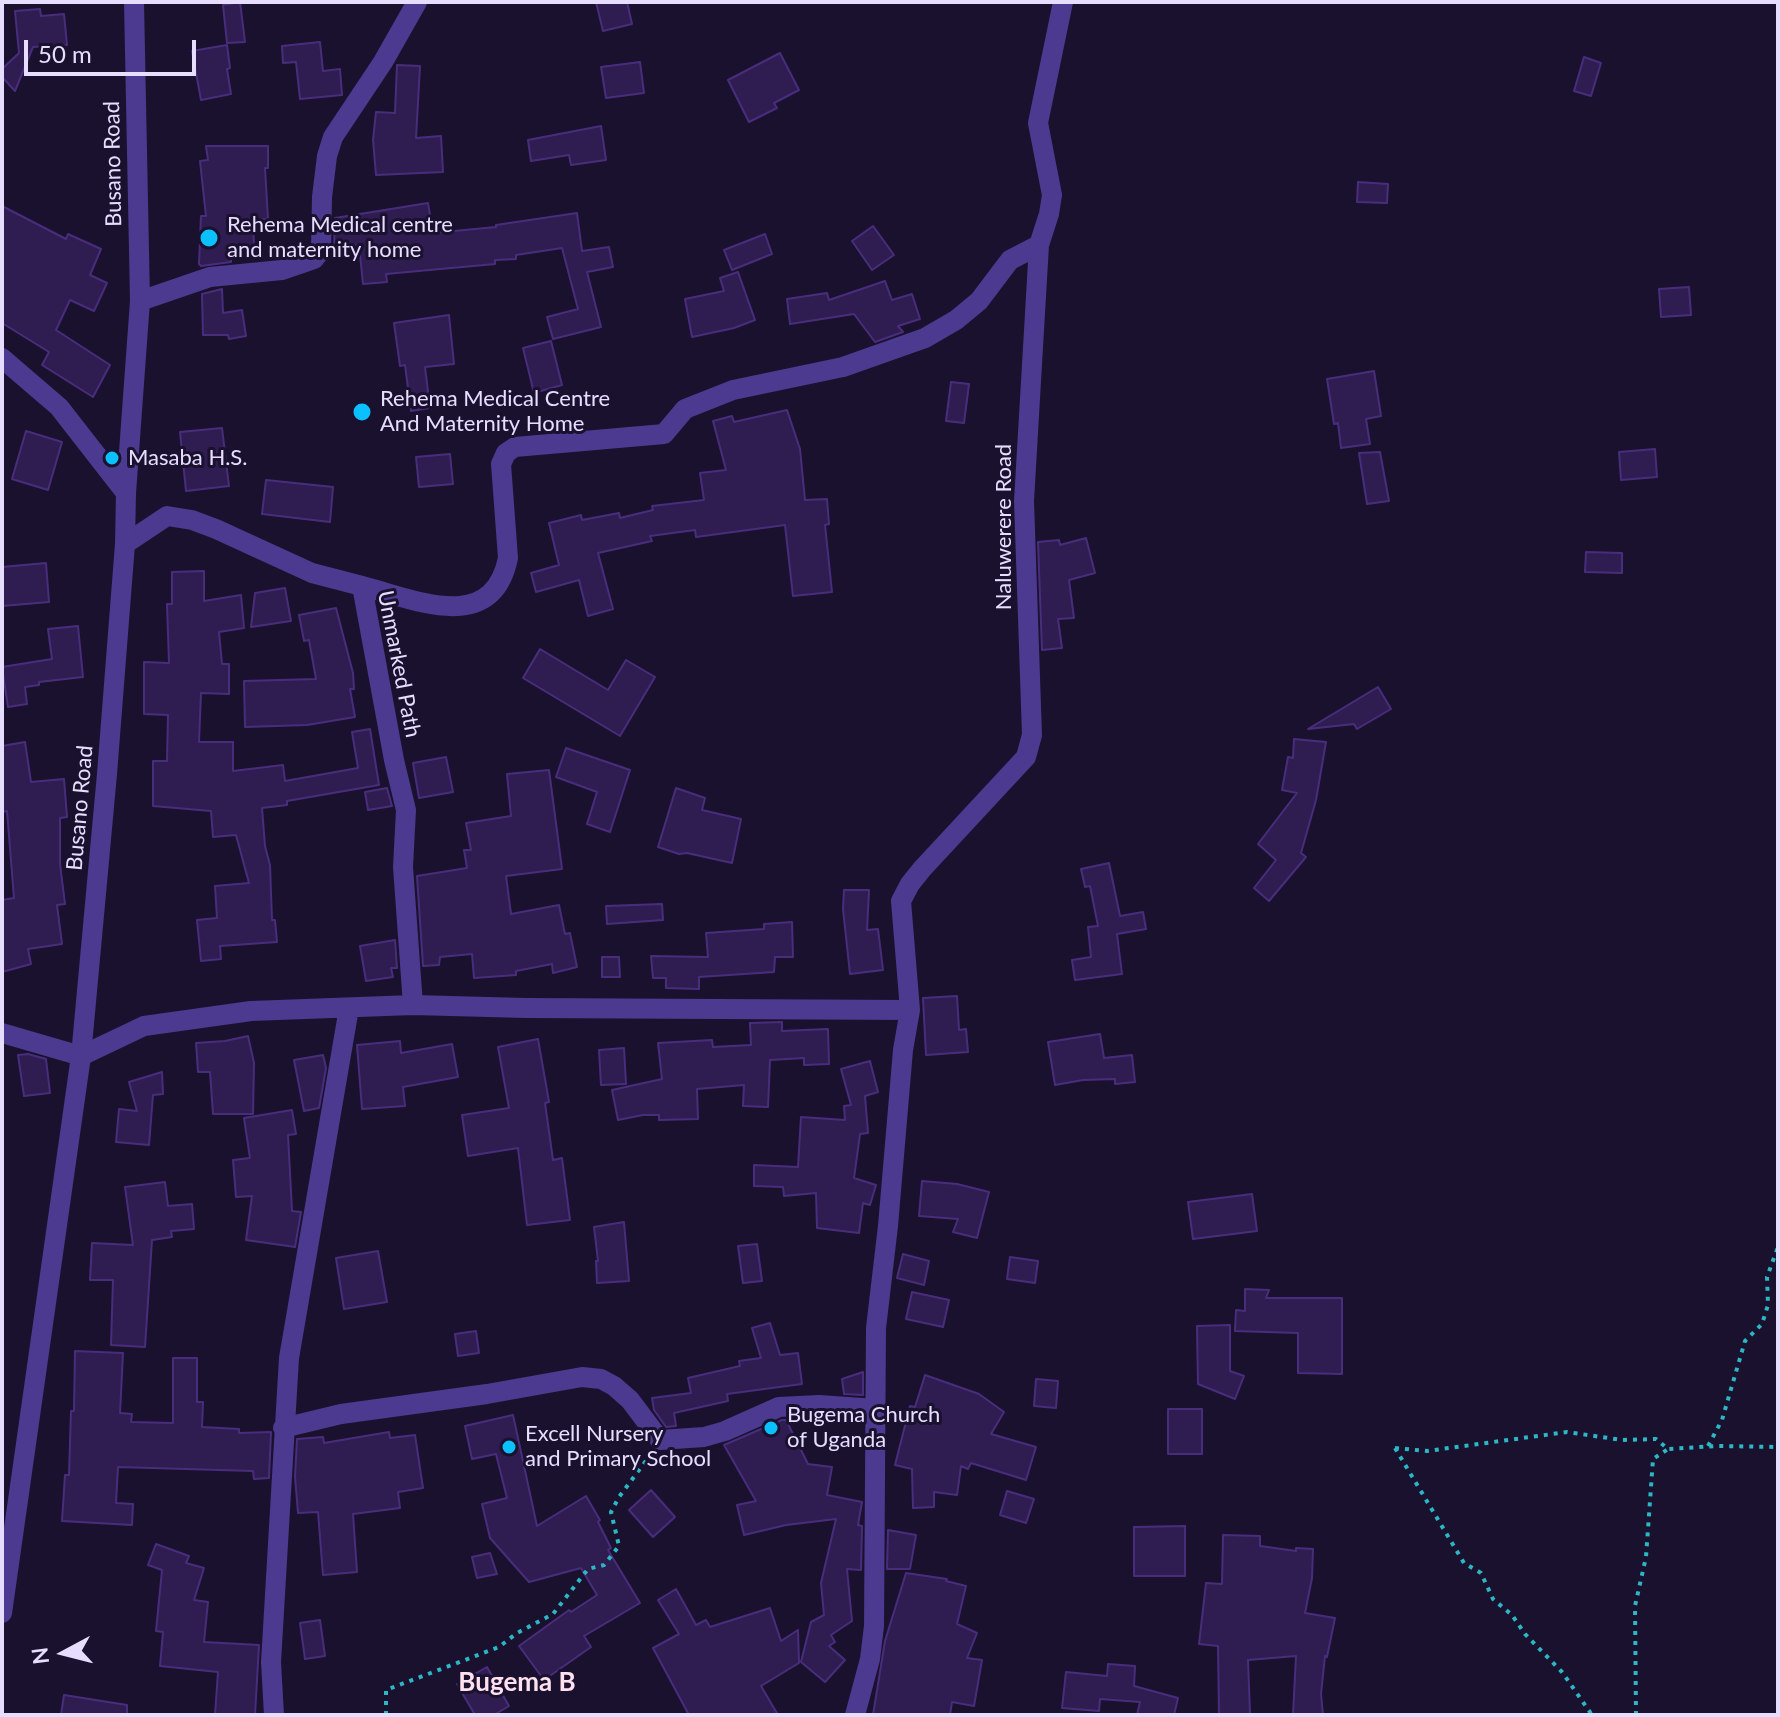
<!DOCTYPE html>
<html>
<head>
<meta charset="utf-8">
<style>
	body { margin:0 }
	#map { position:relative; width:1780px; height:1717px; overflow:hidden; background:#1a112e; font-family:Lato,sans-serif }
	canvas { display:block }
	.frame { position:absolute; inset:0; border:4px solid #e7deff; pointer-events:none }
	.north { position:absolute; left:24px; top:1613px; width:80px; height:80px; -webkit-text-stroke:6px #1a112e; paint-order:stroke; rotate:263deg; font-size:22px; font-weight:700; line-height:32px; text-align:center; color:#e7deff }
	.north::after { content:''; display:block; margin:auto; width:28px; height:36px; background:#e7deff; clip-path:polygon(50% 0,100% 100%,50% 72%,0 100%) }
	.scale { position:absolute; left:24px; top:40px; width:172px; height:36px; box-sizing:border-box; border:4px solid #e7deff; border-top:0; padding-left:10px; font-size:24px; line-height:28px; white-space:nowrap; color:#e7deff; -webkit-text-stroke:6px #1a112e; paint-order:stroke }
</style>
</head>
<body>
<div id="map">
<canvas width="1780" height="1717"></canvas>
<div class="frame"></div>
<div class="north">N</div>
<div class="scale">50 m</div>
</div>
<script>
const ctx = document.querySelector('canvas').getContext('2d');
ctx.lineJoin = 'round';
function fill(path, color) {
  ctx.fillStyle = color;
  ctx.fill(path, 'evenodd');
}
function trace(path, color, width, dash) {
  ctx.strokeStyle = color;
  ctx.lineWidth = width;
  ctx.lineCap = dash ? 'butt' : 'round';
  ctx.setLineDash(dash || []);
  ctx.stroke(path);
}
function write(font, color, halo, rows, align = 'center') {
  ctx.font = font + ' Lato,sans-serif';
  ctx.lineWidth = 6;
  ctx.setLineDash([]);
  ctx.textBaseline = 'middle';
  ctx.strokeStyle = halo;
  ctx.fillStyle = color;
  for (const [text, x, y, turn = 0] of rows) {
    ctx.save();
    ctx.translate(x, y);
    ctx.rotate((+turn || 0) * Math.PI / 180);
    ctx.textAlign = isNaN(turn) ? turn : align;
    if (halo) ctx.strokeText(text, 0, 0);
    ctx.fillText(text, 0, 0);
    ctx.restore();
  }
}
const building = new Path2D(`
	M240,2L245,42L227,43L223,5Z
	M596,2H627L632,24L603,31Z
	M40,9L41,16L64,14L67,45L33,47L15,91L2,77V69L19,53L15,11Z
	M320,42L323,71L340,69L342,95L300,99L296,62L283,63L282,46Z
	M227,45L230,68L227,69L231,94L201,100L192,51Z
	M780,53L799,90L774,103L777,108L749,122L728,80Z
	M1584,57L1601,63L1591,96L1574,91Z
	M640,62L644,93L606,98L601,67Z
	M397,65L420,66L416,138L441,136L443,172L376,175L373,140L376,112L395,113Z
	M601,126L606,160L571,165L569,155L531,161L528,140Z
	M206,146H268V168H265L268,219L253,220L254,247H232L231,262L201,266L199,264L201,216H206L200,161L208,160Z
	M1358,182L1388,184L1387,203L1357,202Z
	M428,203L433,233L496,227V225L577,213L582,251L609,247L613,267L587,272L601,327L553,339L547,317L578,309L562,248L516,255V259L495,260V264L386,274L387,282L363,284L359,245L334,248L335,218Z
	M2,206L66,239L68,234L101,249L90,275L107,283L94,311L70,300L56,330L110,365L93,397L42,365L49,352L2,323Z
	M873,226L894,255L872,270L852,241Z
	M765,234L772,254L732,270L724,250Z
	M738,272L755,320L734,328L692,337L685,299L724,291L720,278Z
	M885,281L892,300L912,294L920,319L898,326L903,332L875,342L854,314L790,324L787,299L827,293L829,300Z
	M1689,287L1691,315L1661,317L1659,289Z
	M222,289L223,313L242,310L246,336L229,339L228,335H203L202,294Z
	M449,315L454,364L425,367L430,408L411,411L405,365L400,366L394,323Z
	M551,341L562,385L534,393L523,348Z
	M1374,371L1381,416L1366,419L1370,444L1341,448L1338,423L1334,424L1327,379Z
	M951,382L969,384L964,423L946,421Z
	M787,410L800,449L805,500L827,499L829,524L825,525L832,592L793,596L785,525L696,537L695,530L650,536L652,541L598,553L613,609L588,616L579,580L536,592L531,573L559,565L549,523L581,515L582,520L619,513L620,518L653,510L652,506L704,500L700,473L726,470L713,421L732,416L734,422Z
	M222,428L229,486L186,491L180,432Z
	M26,431L62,442L48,490L12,479Z
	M1655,449L1657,477L1621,480L1619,452Z
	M1380,452L1389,501L1367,504L1359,453Z
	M450,454L453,484L419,487L416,457Z
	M266,480L333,487L330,522L262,514Z
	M1086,538L1095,573L1069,580L1074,618L1058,619L1062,648L1042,650L1038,542L1059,540L1060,545Z
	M1586,552L1622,553V573L1585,572Z
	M46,563L49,602L2,606V567Z
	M204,571V601L241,595L244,628L219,632L222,664H229V694L201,693L199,742H233V771L283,765L285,781L358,768L352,732L370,729L379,785L287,801V805L262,808L265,846L270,865L272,920H275L277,942L220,946L221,959L201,961L197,920L217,918L215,886L249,883L236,835L213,837L211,811L153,806V761H167L168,715L144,714V662L169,663L167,604H172V572Z
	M285,588L291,621L251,627L255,593Z
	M336,608L353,673L354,689H350L355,717L307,725L245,727L244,681L316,679L309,640L304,641L299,615Z
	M78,626L83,677L39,682V685L25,687L27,704L8,707L2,667L52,659L48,629Z
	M540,649L608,690L626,660L655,677L620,736L523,678Z
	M1378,687L1391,709L1357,729L1354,724L1308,729Z
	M1294,739L1326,742L1316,800L1301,853L1306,857L1269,901L1254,888L1276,860L1258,844L1297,793L1282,790L1288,757L1293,758Z
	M25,742L31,782L64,779L67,817L60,818V864L65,904L57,905L62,944L28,949L31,964L2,972V900L14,898L7,811L2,812V746Z
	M566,748L630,770L610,832L587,824L597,792L556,777Z
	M446,757L453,792L419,798L413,763Z
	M549,770L562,869L506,876L511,914L559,905L565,934L570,933L577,967L553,973L552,964L516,971V975L474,978L472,954L440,957L439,965L423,966L417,876L467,868L464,850H471L466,823L511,816L507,774Z
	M387,788L392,806L368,810L365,792Z
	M676,788L705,798L702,810L741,819L732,863L687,853L679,854L658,847Z
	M1109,863L1120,916L1143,912L1146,929L1117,934L1122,974L1075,980L1072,960L1091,957L1088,927L1098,926L1090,886L1085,887L1081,869Z
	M844,890H869L867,930L878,929L883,970L850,974L843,909Z
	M662,904L663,920L607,924L606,906Z
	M792,922L793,957H775L774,972L699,977V989L666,988V978H653L651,956L708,957L706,933L764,929V924Z
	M395,940L397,968H391L393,977L366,981L360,946Z
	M602,957H619L620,977H602Z
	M957,996L959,1030L966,1029L968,1052L926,1055L923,998Z
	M782,1022V1031L828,1029L829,1064L804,1065V1058L770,1060L768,1107L743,1106L744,1085L697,1089L698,1119L659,1120V1115H643L618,1120L612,1090L662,1079L658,1043L712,1040L713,1047L751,1045L750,1023Z
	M1100,1034L1104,1058L1132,1055L1135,1082L1115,1084V1079L1083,1080L1055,1085L1048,1042Z
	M248,1036L254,1063L253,1114H213L210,1072H198L196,1043L225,1041Z
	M538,1039L549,1102L545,1103L553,1160L562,1158L570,1220L527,1225L518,1148L468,1156L462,1115L509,1108L498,1047Z
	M400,1041L401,1053L452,1044L458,1077L403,1087L405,1106L362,1109L357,1045Z
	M624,1048L626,1084L601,1085L599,1050Z
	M28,1054L46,1059L50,1093L24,1096L18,1055Z
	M323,1055L326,1068L319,1108L304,1111L294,1060Z
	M870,1061L878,1092L865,1096L868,1133L860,1134L854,1178L876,1185L870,1205L863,1203L859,1233L817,1228L816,1193L784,1196L783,1187L754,1186V1165L798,1167L801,1117L845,1120L844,1106L851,1105L841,1069Z
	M162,1072L163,1094L153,1095L149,1145L116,1142L119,1109L137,1111L129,1082Z
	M292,1110L296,1134L288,1135L292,1211L301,1212L295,1247L246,1240L252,1196L236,1197L233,1160L250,1158L244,1118Z
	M922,1181L957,1184L989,1192L977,1238L953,1232L958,1219L919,1216Z
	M165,1182L168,1206L192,1204L194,1229L171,1231L172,1237L152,1240L145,1347L111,1345L113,1280H90L92,1243L133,1245L125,1187Z
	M1252,1194L1257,1231L1193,1239L1188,1202Z
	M624,1222L629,1281L597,1283L596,1261H598L594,1227Z
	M757,1244L762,1281L743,1283L738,1246Z
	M378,1251L387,1302L344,1309L336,1258Z
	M903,1254L929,1261L924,1285L897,1278Z
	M1010,1257L1038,1261L1035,1283L1007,1279Z
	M1245,1289L1269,1290L1266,1298H1342V1374L1298,1373V1333L1235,1331L1236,1310L1245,1311Z
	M912,1292L949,1300L943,1327L906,1319Z
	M770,1323L780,1355L798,1353L802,1384L727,1394L728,1401L674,1413L676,1426L666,1427L654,1410L652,1398L691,1393L688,1378L740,1366L739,1361L761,1358L752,1328Z
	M1230,1325V1371L1244,1376L1235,1399L1198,1384L1197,1326Z
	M476,1331L479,1353L458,1356L455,1334Z
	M75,1351L123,1353L120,1413L132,1414L131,1422L173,1423V1358H197V1402H203L202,1427L239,1429V1433L271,1432L269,1478L254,1479L253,1471L118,1467L116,1503L133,1504L132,1525L62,1521L65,1475H69L71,1411H74Z
	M863,1372V1395L844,1394L842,1379Z
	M925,1375L979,1394L1004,1412L991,1434L1036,1447L1026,1480L971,1463L968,1469L961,1466L957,1495L934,1492V1507L913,1508L912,1469L895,1465L910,1406L915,1407Z
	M1036,1379L1058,1381L1056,1408L1034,1406Z
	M1168,1409H1202V1454H1168Z
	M513,1415L537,1526L586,1496L600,1520L598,1522L611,1548L608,1550L640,1603L584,1636L591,1647L544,1680L519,1646L569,1610L571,1612L597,1595L581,1568L529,1582L490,1538L482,1504L507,1498L496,1454L472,1459L465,1426Z
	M782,1420H786L808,1464L832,1467L827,1495L862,1502L858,1525L862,1526L861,1570L847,1569L852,1621L831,1635L835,1642L829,1646L845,1660L825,1682L801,1662L811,1622L824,1615L821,1583L836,1519L786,1525L744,1535L737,1505L756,1501L724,1445Z
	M389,1432L390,1438L415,1435L423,1488L398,1492L400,1508L353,1514L357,1572L323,1575L318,1512L298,1513L295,1477L297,1439L323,1437L324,1443Z
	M651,1490L675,1517L653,1537L629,1510Z
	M1007,1491L1034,1499L1026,1523L1000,1515Z
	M1185,1526V1576H1134V1527Z
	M888,1530L916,1535L910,1569H887Z
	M1223,1535L1260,1536V1546L1296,1551V1548L1313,1549L1312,1578L1305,1613L1335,1618L1327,1657L1325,1656L1321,1694L1323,1715H1293L1296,1656L1248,1660L1250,1714L1219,1715L1218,1646L1199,1644L1206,1583L1222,1584Z
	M156,1544L189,1556L186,1563L204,1568L194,1600L208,1602L204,1642L259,1645L255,1715H215L218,1672L160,1666L163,1632L156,1631L162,1570L148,1565Z
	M490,1553L497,1574L477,1578L472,1557Z
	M906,1573L947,1579L946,1581L966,1586L957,1624L977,1633L967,1658L982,1660L974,1706L952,1702L950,1715H873L885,1641Z
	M676,1589L696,1625L706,1620L710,1627L770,1608L781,1641L798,1630L799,1663L761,1686L778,1715H689L653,1648L679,1634L658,1600Z
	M320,1620L325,1656L305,1659L300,1623Z
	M1108,1664L1135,1666L1134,1686L1178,1698L1174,1715H1137L1140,1702L1100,1699L1099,1711L1062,1708L1066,1672L1107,1676Z
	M487,1667L509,1706L494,1715H475L457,1684Z
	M64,1695L127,1705V1715H61Z`);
fill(building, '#2f1c50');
trace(building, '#492d7d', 2);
trace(new Path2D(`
	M1708,1446L1722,1420L1745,1341L1762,1324L1768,1305L1767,1277L1778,1247
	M1395,1448L1427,1451L1567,1432L1622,1440L1656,1439L1668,1449L1717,1446L1778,1447
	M1395,1448L1464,1563L1481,1573L1493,1599L1512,1615L1525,1634L1562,1672L1592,1715
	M386,1715V1690L499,1647L517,1633L553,1614L588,1569L604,1565L619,1546L611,1512L619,1497L648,1458
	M1636,1715L1635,1606L1646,1557L1653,1459L1668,1449`), '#2cb7c5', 4, [4, 6]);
trace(new Path2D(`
	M140,301L210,277L282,270L314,259L321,250L322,197L327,156L333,137L383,62L417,2
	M2,358L59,407L126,493
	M125,544L167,516L192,520L216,529L312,573L362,586L394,760L406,810L403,867L413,1005
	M362,586C414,599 492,636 508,558L501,464L506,453L515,447L664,434L685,409L733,390L843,367L925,338L956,320L979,301L1010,260L1039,245
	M910,1010L901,901L910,884L922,869L1026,757L1032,735L1024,501L1039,245L1049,214L1052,195L1038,123L1063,2
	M2,1033L81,1056L144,1026L251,1011L413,1005L526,1008L910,1010L903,1050L888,1226L876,1328L874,1626L870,1659L855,1715
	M283,1428L341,1414L487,1394L582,1377L601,1379L614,1386L630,1400L660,1440L704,1437L725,1431L779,1407L819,1405L876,1409
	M274,1715L271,1662L289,1358L349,1008`), '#4b3a8f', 20);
trace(new Path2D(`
	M2,1613L81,1056L107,774L125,544L126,493L140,301L134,2`), '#4b3a8f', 20);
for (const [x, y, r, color] of [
	[209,238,10,"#0ac0ff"],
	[362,412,10,"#0ac0ff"],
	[112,458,8,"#0ac0ff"],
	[771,1428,8,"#0ac0ff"],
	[509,1447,8,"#0ac0ff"]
]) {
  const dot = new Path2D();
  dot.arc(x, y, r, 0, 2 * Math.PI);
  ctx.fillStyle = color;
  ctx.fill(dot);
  trace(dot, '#1a112e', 3);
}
write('22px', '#e7deff', '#1a112e', [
	["Busano Road",113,164,-91],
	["Naluwerere Road",1004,527,-90],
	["Unmarked Path",399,664,79],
	["Busano Road",80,808,-85]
]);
write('22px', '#e7deff', '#1a112e', [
	["Rehema Medical centre",227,225],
	["and maternity home",227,250],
	["Rehema Medical Centre",380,399],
	["And Maternity Home",380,424],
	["Masaba H.S.",128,458],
	["Bugema Church",787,1415],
	["of Uganda",787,1440],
	["Excell Nursery",525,1434],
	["and Primary School",525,1459]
], 'left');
write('bold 26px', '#ffe0ef', '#1a112e', [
	["Bugema B",517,1683]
]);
</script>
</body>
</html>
